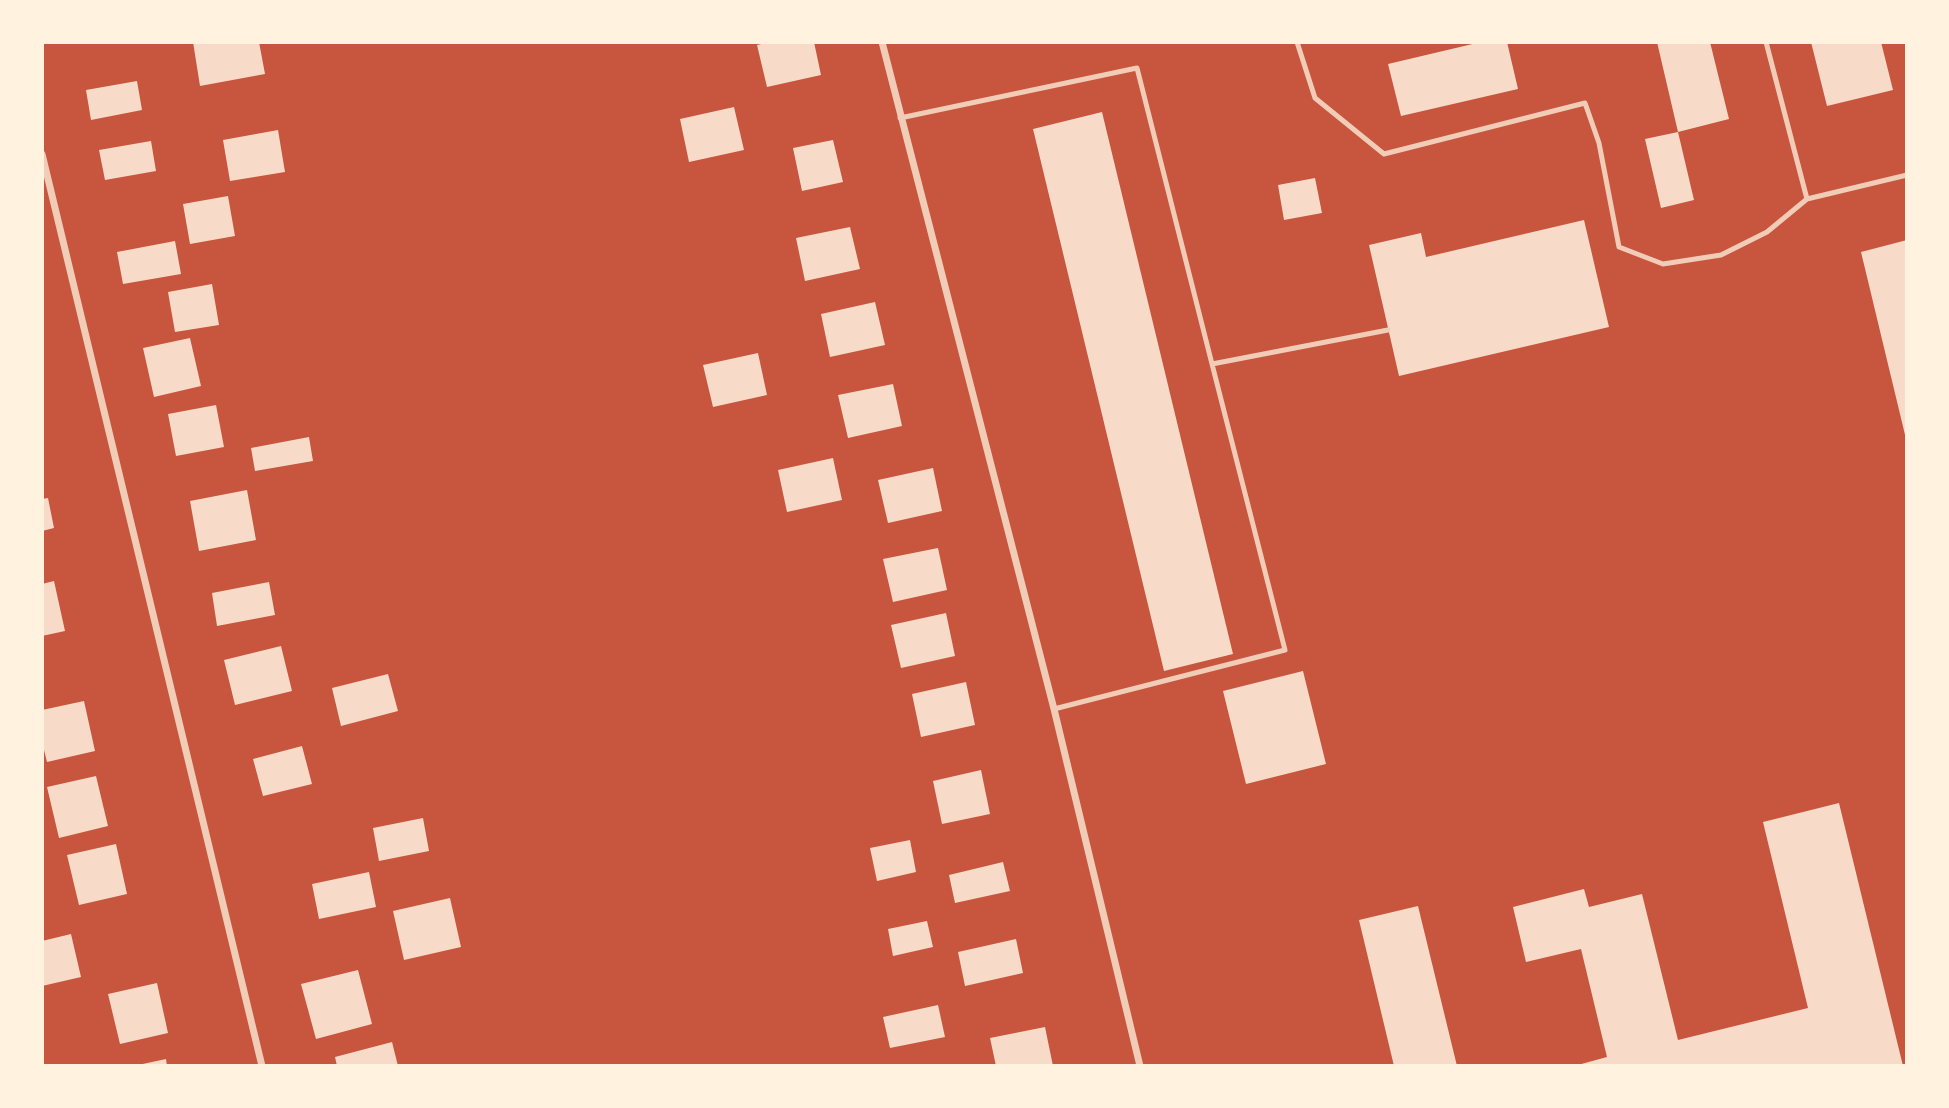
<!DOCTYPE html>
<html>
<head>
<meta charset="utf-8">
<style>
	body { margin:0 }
	#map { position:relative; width:1949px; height:1108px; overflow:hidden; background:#c8553d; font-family:"Noto Sans",sans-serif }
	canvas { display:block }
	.frame { position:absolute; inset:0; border:44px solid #fff3e0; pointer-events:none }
</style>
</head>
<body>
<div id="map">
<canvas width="1949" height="1108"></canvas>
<div class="frame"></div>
</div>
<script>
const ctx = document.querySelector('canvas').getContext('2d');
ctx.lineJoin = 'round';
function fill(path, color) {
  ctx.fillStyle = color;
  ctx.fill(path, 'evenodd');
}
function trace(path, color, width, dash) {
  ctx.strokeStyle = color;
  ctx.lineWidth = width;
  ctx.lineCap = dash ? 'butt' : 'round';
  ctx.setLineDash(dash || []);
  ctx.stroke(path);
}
fill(new Path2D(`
	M193,42H259L265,74L200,86Z
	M770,42H814L821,75L767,87L757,45Z
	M1481,42H1507L1518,89L1401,116L1388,64Z
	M1657,42H1710L1729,119L1678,132L1694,200L1661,208L1645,139L1678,132Z
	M1811,42H1881L1893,90L1827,106Z
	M137,81L142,110L91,120L86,90Z
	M734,107L744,150L689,162L680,119Z
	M1102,112L1233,654L1164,671L1033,129Z
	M278,130L285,172L230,181L223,140Z
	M833,140L843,182L802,191L793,148Z
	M151,141L156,171L105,180L99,150Z
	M1315,178L1322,213L1284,220L1278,185Z
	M228,196L235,236L190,244L183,204Z
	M1584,220L1609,327L1399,376L1369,245L1421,233L1426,257Z
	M850,227L860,269L805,281L796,238Z
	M1907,240V439H1906L1861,252Z
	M175,241L181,274L123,284L117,252Z
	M212,284L219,325L175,332L168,292Z
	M875,302L885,345L830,357L821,314Z
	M190,338L201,386L154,397L143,348Z
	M758,353L767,395L713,407L703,365Z
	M893,384L902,426L848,438L838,395Z
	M216,405L224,447L176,456L168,414Z
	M309,437L313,461L255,471L251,448Z
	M833,458L842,500L787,512L778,470Z
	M933,468L942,511L888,523L878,480Z
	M247,490L256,540L199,551L190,501Z
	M48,498L54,528L42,531V499Z
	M938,548L947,590L893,602L883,559Z
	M54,581L65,631L42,636V584Z
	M269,582L275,615L217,626L212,593Z
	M946,613L955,656L901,668L891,625Z
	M281,646L292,691L235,705L224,660Z
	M1303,671L1326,764L1246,784L1223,691Z
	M388,674L398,711L341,726L332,688Z
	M966,682L975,725L921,737L912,694Z
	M84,701L95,751L47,762L42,742V710Z
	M302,746L312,784L263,796L253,759Z
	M981,770L990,814L942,824L933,781Z
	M96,776L108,826L59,838L47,787Z
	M1839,803L1903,1066H1574L1607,1057L1581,949L1526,962L1513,907L1584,889L1589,907L1642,894L1678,1040L1808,1008L1763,822Z
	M423,818L429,851L379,861L373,828Z
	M910,840L916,872L877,881L870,848Z
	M116,844L127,894L79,905L67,855Z
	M1003,862L1010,891L955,903L949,875Z
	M369,872L376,907L319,919L312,884Z
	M450,898L461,947L404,960L393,911Z
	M1418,906L1457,1066H1394L1359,920Z
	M927,921L933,947L893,956L888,929Z
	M71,934L81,977L42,986V941Z
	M1016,939L1023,973L965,986L958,952Z
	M358,970L372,1024L316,1039L301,984Z
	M157,983L168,1033L120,1044L108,994Z
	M938,1005L945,1037L890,1048L883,1017Z
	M1045,1027L1053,1066H996L990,1038Z
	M392,1042L398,1066H337L335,1057Z
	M166,1059L167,1066H138V1065Z`), '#f7dbc8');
trace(new Path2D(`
	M1297,42L1315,98L1384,154L1585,103L1599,143L1619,247L1663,264L1721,255L1767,232L1807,199L1766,42
	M900,118L1137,68L1212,364L1388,330
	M1807,199L1907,175
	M1054,709L1285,650L1212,364`), '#f1ccb7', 5);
trace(new Path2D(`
	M882,42L1054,709L1140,1066
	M42,154L262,1066`), '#f1ccb7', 7);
</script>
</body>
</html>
